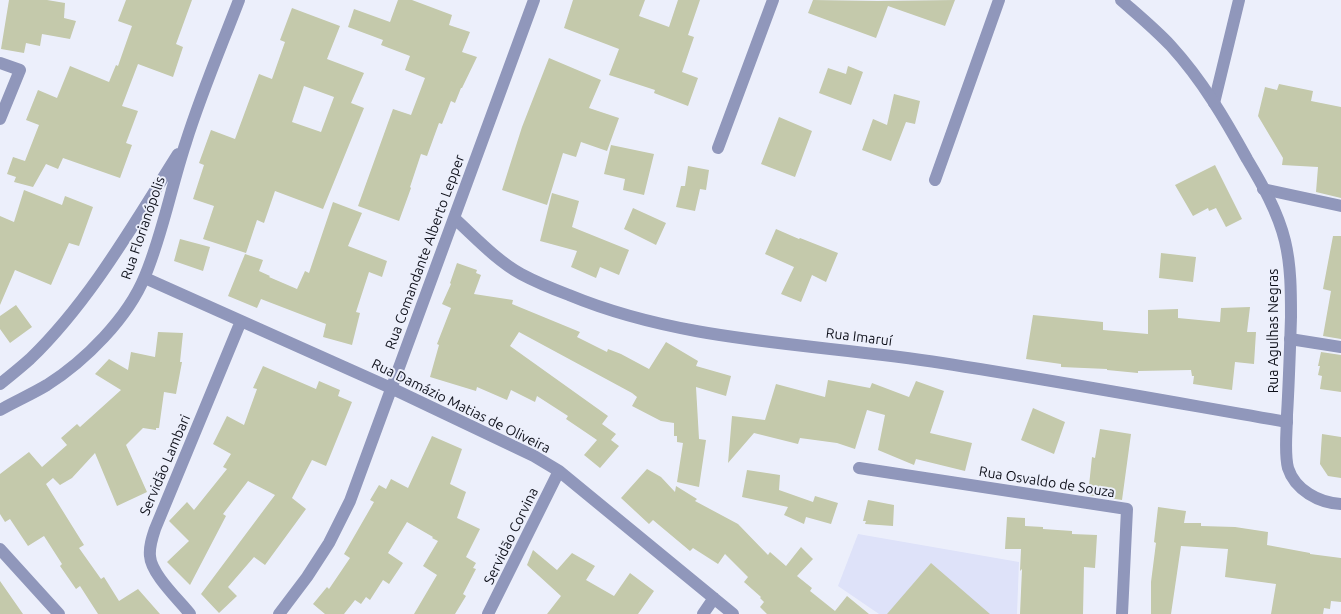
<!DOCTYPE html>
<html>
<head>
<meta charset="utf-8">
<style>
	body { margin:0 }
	canvas { display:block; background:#eceffb }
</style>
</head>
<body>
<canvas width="1341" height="614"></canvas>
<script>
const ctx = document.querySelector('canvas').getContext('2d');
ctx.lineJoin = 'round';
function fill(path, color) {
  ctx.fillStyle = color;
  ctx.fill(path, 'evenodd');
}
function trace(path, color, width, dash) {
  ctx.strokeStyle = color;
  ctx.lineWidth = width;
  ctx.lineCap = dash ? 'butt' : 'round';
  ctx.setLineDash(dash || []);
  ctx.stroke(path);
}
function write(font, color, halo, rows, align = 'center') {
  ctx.font = font + ' Ubuntu,sans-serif';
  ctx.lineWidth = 4;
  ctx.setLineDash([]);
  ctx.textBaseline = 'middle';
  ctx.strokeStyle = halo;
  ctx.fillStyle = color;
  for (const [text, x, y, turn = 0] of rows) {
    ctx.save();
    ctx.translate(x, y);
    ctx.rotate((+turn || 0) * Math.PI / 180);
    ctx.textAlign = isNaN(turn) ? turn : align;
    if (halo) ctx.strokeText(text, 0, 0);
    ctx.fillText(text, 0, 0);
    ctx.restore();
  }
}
fill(new Path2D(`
	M858,534L1019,562L1017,614H879L838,586Z`), '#dee2f9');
fill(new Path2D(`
	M9,0H47L65,3L64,18L76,21L70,39L42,34L40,46L26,43L24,53L1,49Z
	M126,0H192L176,44L183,47L173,77L138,64L122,106L138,111L126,143L132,145L120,178L63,158L58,169L46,164L33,187L14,182L16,177L7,174L13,157L25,161L39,125L26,120L38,90L57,98L70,66L109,82L116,65L118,66L132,26L118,21Z
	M398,0H412L452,15L449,25L470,32L462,52L477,57L462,88H461L455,103L451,101L442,124L439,123L427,156L421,154L410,187L411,188L399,221L358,206L393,109L411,115L425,78L405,70L410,56L381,45L383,40L348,27L354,9L390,22Z
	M573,0H645L639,16L669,27L678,0H700L688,35L694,37L682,72L698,78L688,106L654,93L655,90L609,75L619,49L564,28Z
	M813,0L878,1L955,0L945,26L888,6L876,38L808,13Z
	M292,8L340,26L327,59L364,73L351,103L364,108L323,209L275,191L264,223L257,220L246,253L203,239L214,206L193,199L204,165L199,163L211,130L235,139L259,74L272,79L285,42L280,40ZM304,86L334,97L321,132L292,122Z
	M549,58L601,80L589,108L619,118L607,151L581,142L576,157L563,153L547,205L502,190L522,127Z
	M848,66L863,72L851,105L819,93L828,68L846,74Z
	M1279,84L1313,91L1311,101L1341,107V198L1316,192L1318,167L1282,165L1283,158L1258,116L1265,87L1277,90Z
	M894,94L920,101L915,124L906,122L891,161L862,150L873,119L887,125Z
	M779,117L812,131L795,177L761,164Z
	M611,145L654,154L644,195L623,190L625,179L604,174Z
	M1215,165L1242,219L1226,227L1216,208L1209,211L1208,208L1193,216L1175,185Z
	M688,166L709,170L706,190L700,189L695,211L676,207L681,186H685Z
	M24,190L62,205L65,196L93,207L79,246L69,243L51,285L15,270L0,305V216L14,222Z
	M552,193L579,201L572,227L629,250L619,275L600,267L596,278L571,267L577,251L540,241Z
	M333,202L362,213L348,246L387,261L382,277L369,272L356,312L360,313L352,345L323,337L326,324L261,299L257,308L228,296L245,254L263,260L259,271L270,276L269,277L297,289L305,271L309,273Z
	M633,208L666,223L656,245L624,229Z
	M776,229L799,239L800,238L838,253L826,282L812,275L801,302L781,294L794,267L765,254Z
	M1333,236H1341V339L1323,336L1331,291L1323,289Z
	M180,239L210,247L203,271L174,261Z
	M1161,253L1196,257L1193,282L1159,278Z
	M457,263L477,270L476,273L481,275L474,294L513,300L512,304L580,332L577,337L607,352L608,349L621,354L649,369L666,342L698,361L696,366L731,376L726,396L696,387L699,439L706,440L699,487L677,482L683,443L677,442V436H674V423L661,421L632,406L637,397L632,393L519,332L510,346L608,416L602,424L616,434L611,440L619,446L600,468L584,455L597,440L566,419L568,416L537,396L535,402L511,390L507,400L477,387L476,391L430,377L439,345L437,344L451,308L442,304L451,284L450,283Z
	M16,305L32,327L10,343L0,329V316Z
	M1250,307L1247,332H1256L1254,364L1235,362L1232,390L1193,384L1194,376H1192L1191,370L1138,371V373L1107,370V369L1061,367V364L1026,359L1033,315L1103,322V330L1148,334V310L1178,309V318L1220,322L1221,308Z
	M158,332L183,333L180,362H182L176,394L164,392L159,428H156V430L143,428L126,445L147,492L117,506L95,453L72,478L60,485L53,478L46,484L84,545L79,548L101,579L104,577L119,601L138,589L160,614H98L80,586L76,589L60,566L62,564L44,536L28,546L10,519L5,522L0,514V474L29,452L42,467L67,445L61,438L77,424L80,427L121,390L95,374L109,359L128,370L131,352L155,357Z
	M1321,352L1341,355V392L1320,389L1322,376L1318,375L1320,366H1318Z
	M263,366L316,389L319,381L340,390L338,396L352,402L326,466L312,460L292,498L306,509L265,565L254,557L228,587L237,596L219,613L201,594L275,495L248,481L223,514L226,516L190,585L167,562L189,541L169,521L187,502L194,510L227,469L223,467L231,454L213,444L227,416L244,425L257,389L253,388Z
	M828,380L870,388L872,383L909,397L916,381L944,391L930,433L972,443L965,471L916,459L914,465L878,450L885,415L867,410L855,449L837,443L800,438L798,444L754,433L728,463L732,416L765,420L776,384L825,397Z
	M1033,408L1065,422L1054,454L1021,440Z
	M1100,429L1131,434L1122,500L1088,495L1092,457L1095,458Z
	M1322,434L1341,437V478L1328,476L1320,464Z
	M432,436L462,449L450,484L466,492L457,518L480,529L466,557L476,563L473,568L476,569L463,594L466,596L455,614H414L437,575L423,566L438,541L432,538L433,537L407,522L388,553L403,563L389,584L383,580L370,600L366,597L361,604L355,600L344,614H325L313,604L327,587L329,589L350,558L344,554L374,502L370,500L379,485L386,489L391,479L408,488Z
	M647,469L661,477L675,492L676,486L697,499L695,501L738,524L768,555L770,552L786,566L801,547L813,559L797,576L812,588L810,591L835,611L847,596L869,614H767L760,607L764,602L760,598L761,597L744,582L748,577L725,554L718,564L693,548L690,551L653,520L649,524L621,498Z
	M747,470L780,475L779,490L813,502L815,496L838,503L831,524L806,517L804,524L784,515L788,507L742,497Z
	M868,500L894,505L893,526L865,524L866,521H863Z
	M1158,507L1186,511L1184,523H1201V526L1235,527L1268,532L1267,545L1310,553V554L1341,558V602L1331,601L1330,609L1324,608L1323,614H1271L1276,584L1225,577L1228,549L1181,546L1171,614H1151V582L1156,543L1154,542Z
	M1007,517L1025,518V526L1043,527V529L1072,531V534L1097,535L1095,568L1084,567L1083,614H1020L1022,569L1020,571L1021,549H1005Z
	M533,550L557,570L572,553L595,566L586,580L614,596L630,573L654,591L638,614H547L561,596L527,565Z
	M931,563L990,614H887Z
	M0,581L23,614H0Z`), '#c4c9ab');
trace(new Path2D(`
	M0,63L20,70L0,119
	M1214,103L1239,0
	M718,148L773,0
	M935,180L999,0
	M1263,189L1341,206
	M454,218C475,237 496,260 521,274C536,282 553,289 569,295C687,344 817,343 942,363C1057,381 1172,402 1287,422
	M145,278L391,388L534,456L559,471L733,614
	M1290,339L1341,347
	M859,468L1127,509L1122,614
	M0,549L59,614
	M190,614C179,600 151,574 150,556C149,547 152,538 155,529L241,321
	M279,614L307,577L329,543L350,501L534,0
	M488,614L559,471
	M703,614L714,598`), '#9097bb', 12);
trace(new Path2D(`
	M1121,0C1138,15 1155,29 1171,46C1202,80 1225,119 1247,159C1262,184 1278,212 1285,241C1291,266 1291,292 1291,317C1290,349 1289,382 1287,415C1287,432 1284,452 1288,468C1295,490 1319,503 1341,504
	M0,384C10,376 20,368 30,359C90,301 133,225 178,154
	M0,410C16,401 32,394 47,385C85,361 128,318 145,276C163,233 171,187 186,142C201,94 221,47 239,0`), '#9097bb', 12);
write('14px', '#0e101a', '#eceffb', [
	["Rua Florianópolis",143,228,-71],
	["Rua Comandante Alberto Lepper",425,252,-70],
	["Rua Agulhas Negras",1273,331,-90],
	["Rua Imaruí",859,337,7],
	["Rua Damázio Matias de Oliveira",461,406,26],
	["Servidão Lambari",165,465,-67],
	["Rua Osvaldo de Souza",1047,482,9],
	["Servidão Corvina",511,536,-64]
]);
</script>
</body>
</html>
